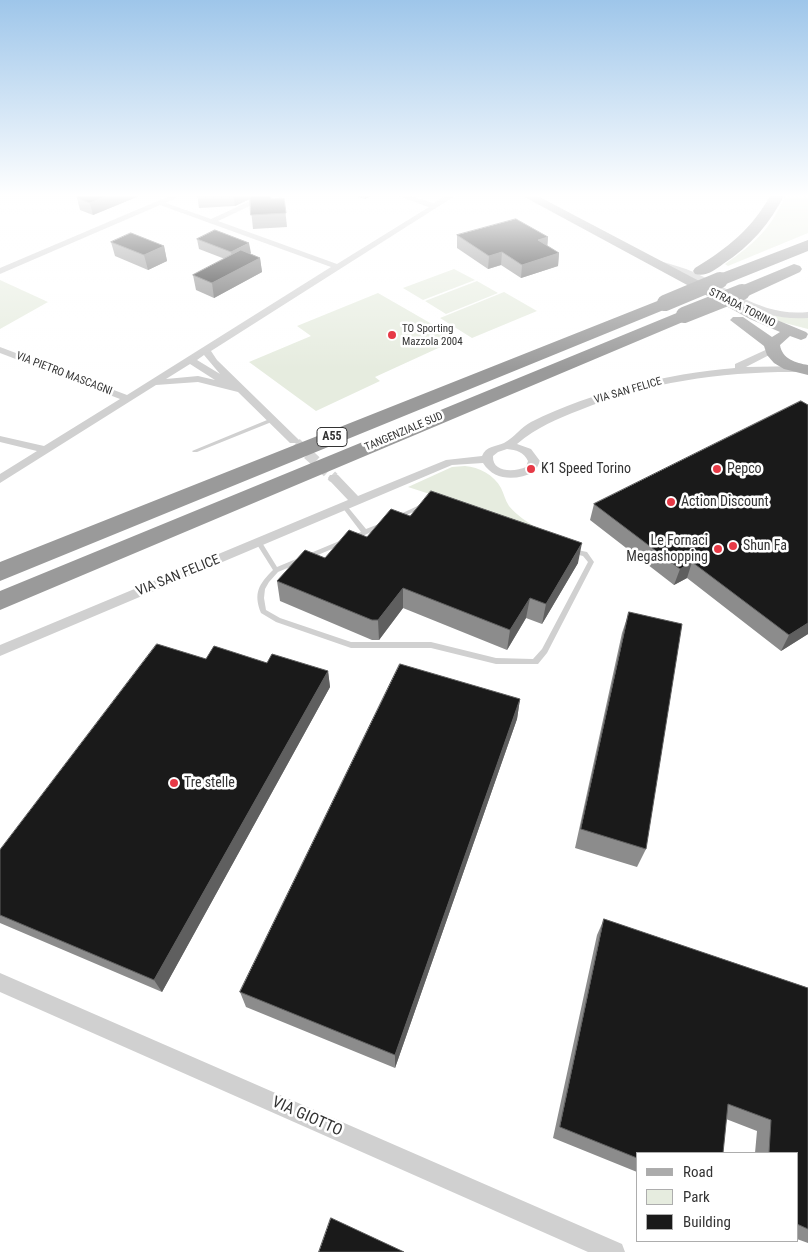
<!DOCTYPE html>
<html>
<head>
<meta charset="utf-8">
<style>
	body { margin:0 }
	#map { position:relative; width:808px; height:1252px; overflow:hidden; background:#fff; font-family:"Roboto Condensed",sans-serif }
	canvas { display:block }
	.legend { position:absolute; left:636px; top:1152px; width:162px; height:90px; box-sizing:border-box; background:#fff; border:1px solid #adadad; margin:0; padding:6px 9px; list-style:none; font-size:15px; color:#333 }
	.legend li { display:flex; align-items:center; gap:10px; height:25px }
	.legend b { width:25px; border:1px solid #adadad }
</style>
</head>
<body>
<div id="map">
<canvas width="808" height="1252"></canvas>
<ul class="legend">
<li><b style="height:6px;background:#ababab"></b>Road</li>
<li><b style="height:14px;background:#e6ecdf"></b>Park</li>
<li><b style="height:14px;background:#1a1a1a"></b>Building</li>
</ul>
</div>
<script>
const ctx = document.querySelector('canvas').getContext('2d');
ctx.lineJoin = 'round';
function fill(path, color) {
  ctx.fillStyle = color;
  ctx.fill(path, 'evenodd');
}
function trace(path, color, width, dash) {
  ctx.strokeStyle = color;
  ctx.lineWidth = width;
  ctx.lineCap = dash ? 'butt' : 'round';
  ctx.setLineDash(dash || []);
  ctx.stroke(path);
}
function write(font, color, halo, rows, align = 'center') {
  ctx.font = font + ' "Roboto Condensed",sans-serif';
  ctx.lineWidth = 5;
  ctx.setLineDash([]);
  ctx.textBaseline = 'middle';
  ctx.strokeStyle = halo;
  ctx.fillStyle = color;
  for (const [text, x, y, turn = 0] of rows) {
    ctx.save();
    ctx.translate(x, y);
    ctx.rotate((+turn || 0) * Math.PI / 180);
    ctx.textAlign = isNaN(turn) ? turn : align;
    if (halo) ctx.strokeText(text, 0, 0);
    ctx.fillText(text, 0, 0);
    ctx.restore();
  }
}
fill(new Path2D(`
	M786,194H808V233L728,266L725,264C754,244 772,228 786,194Z
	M454,269L475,280L423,300L403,288Z
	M0,280L48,302L0,329Z
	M477,281L498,293L446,314L425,301Z
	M504,292L537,311L472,338L440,318Z
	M378,293L458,339L375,377L380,381L316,411L249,362L311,336L297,326Z
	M762,312L808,317V329L777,321Z
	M465,466C479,467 494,475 501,488C504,494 505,500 509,506C517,516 528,522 538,529L408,487L452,467Z`), '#e6ecdf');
trace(new Path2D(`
	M296,443L334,478`), '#d6d6d6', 11, [11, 5]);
fill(new Path2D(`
	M272,418L274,419V421L197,452H193L192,451Z
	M424,503L427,505L426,506L398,519H394L393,518L394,517Z
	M345,505L347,506L366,529L384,522L387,524L367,534L278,572L269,582L265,589L264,598L266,610L280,618L351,642H431L496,658L533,659L542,649L588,562L583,556L571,553L570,551L571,549H573L587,552L594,562L547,653L538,664H496L431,648H351L276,622L261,613C253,593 259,584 273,570L256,543L257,541H261L277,567L361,532L342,507Z`), '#d0d0d0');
fill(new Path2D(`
	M174,194H184L166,203L211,219L265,194H275L218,221L337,264L429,207L392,194H404L434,203L449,194H458L211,351L217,360L298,439L300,441L298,443H290L238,392L198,382L156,385L0,483V474L37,451L0,442V436L44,446L120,399L0,353V347L127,395L331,267L160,205L0,274V268ZM204,355L220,374L197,360ZM190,364L215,380L198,376L166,379Z
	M660,261C669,264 678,266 686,269C730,286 758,317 808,312V318C759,322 725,293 683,274C675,270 666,269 657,266V262Z
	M772,347L775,348V352L746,367L802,366L807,369L802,372C726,371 651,381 580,410C557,419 537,427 517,444L531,449L540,461L535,472C517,480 495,482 483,463L452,465L0,656V645L348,500L330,481L328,478L330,475H338L358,496L446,460L482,456C486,446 495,447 504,443C514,438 521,427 531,422C594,391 666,374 735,368V364ZM507,449C516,450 524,452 528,461L526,467C515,472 492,473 493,456L498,452Z
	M0,973L622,1244L625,1252H588L0,992Z`), '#d0d0d0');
fill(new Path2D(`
	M519,194H534L760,313L806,332L808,334L806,338L801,340L790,336L780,345C782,359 796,363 808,365V375L784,369L774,363L767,355L764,346L730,320L733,317H743L772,337L780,332L750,319Z`), '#ababab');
fill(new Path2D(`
	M771,194H785C770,223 751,246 723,264C715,270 706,277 695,274L693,271L695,268C728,248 753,228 771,194Z
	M808,240V251L726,284H714L712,280L714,276Z
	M794,264L800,266L802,269L800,272L748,296H736L734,292L736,288Z
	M665,298L671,299L674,303L671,307L0,581V562Z
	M684,310L690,311L693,315L690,319L0,610V591Z`), '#9a9a9a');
trace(new Path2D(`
	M665,303L720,280
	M684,315L742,292`), '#9a9a9a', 16);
fill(new Path2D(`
	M78,194H144L93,215L80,210L77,198Z
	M197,194H271V199L284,198L287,227L253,229L250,199L235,206L199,208Z
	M357,194H374L365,199L358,197Z
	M457,235L548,237L547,246L559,253L558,266L521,278L501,265L488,269L457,248Z
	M197,239L251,253H249L260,258L262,272L214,298L196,290L193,275L225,259L199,249Z
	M111,242L164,246L167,261L148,270L115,256Z
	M808,405V634L781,651L687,578L674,585L590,520L594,504Z
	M410,516L578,563L542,624L526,618L507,650L403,608L379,640H372L280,601L277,581Z
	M629,612L646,849L637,867L575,848L622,633Z
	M206,659L267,663L328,671L330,687L162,992L0,923V850Z
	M520,699L517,719L395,1068L246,1007L240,992Z
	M604,919L808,988V1243L797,1239V1153H755L757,1131L726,1119L637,1153V1172L553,1138L597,935Z`), '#8c8c8c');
fill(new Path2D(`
	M112,194H144L93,215L90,203Z
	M233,194H260L235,206Z
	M365,194H374L365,199Z
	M548,237L547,250L538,240Z
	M249,243L251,253L233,262L231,252Z
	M164,246L167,261L148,270L144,255Z
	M502,252L501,265L488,269L489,256Z
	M559,253L558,266L521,278L522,265Z
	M260,258L262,272L214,298L212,283Z
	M582,543L578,563L542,624L546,604Z
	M692,562L687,578L674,585L680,569Z
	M403,588V608L379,640L378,620Z
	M530,598L526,618L507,650L510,630Z
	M808,623V634L781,651L789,635Z
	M328,671L330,687L162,992L154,980Z
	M520,699L517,719L395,1068V1055Z`), '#5f5f5f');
const building = new Path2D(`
	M78,194H112L90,203L77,198Z
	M250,194H270L271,199L284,198L286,213L251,215Z
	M516,219L548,237L538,240L559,253L522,265L502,252L489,256L457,235Z
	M215,230L249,243L231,252L197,239Z
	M131,233L164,246L144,255L111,242Z
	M241,250L260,258L212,283L193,275Z
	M801,401L808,405V623L789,635L692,562L680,569L594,504Z
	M431,491L582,543L546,604L530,598L510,630L403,588L378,620H372L277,581L305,550L325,558L349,530L367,537L391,509L410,516Z
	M629,612L682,624L646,849L581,829Z
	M157,644L206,659L214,646L267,663L272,654L328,671L154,980L0,915V850Z
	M400,664L520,699L395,1055L240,992Z
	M604,919L808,988V1229L797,1224V1153H769L771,1120L728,1104L723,1153H637V1158L560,1127Z
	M331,1218L404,1252H319Z`);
fill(building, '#1a1a1a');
trace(building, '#5f5f5f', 1);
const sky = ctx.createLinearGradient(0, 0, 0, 369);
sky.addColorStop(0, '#9ec6ea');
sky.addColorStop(0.53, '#fff');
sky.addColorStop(1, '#ffffff00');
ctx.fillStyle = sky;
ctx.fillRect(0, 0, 808, 369);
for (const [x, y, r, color] of [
	[392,335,5,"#e63946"],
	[531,469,5,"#e63946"],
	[717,469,5,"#e63946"],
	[671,502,5,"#e63946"],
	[733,546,5,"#e63946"],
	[718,549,5,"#e63946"],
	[174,783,5,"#e63946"]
]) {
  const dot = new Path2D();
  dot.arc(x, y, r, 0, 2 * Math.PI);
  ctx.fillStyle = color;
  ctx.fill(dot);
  trace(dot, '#fff', 2);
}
write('11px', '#333', '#fff', [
	["STRADA TORINO",742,308,27],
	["VIA PIETRO MASCAGNI",64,374,21],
	["VIA SAN FELICE",628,391,-16],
	["TANGENZIALE SUD",404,432,-23]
]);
write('11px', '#333', '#fff', [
	["TO Sporting",402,329],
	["Mazzola 2004",402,342]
], 'left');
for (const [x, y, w] of [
	[332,437,30]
]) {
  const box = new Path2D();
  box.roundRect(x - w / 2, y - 9.5, w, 19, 4);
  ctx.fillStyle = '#fff';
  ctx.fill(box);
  trace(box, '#333', 1);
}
write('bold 12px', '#333', null, [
	["A55",332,437]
]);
write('14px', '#333', '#fff', [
	["K1 Speed Torino",541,469],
	["Pepco",727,469],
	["Action Discount",681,502],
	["Le Fornaci",708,541,"right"],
	["Megashopping",708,557,"right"],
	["Shun Fa",743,546],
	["Tre stelle",184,783]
], 'left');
write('14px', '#333', '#fff', [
	["VIA SAN FELICE",178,576,-22]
]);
write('16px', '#333', '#fff', [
	["VIA GIOTTO",307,1117,24]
]);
</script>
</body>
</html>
